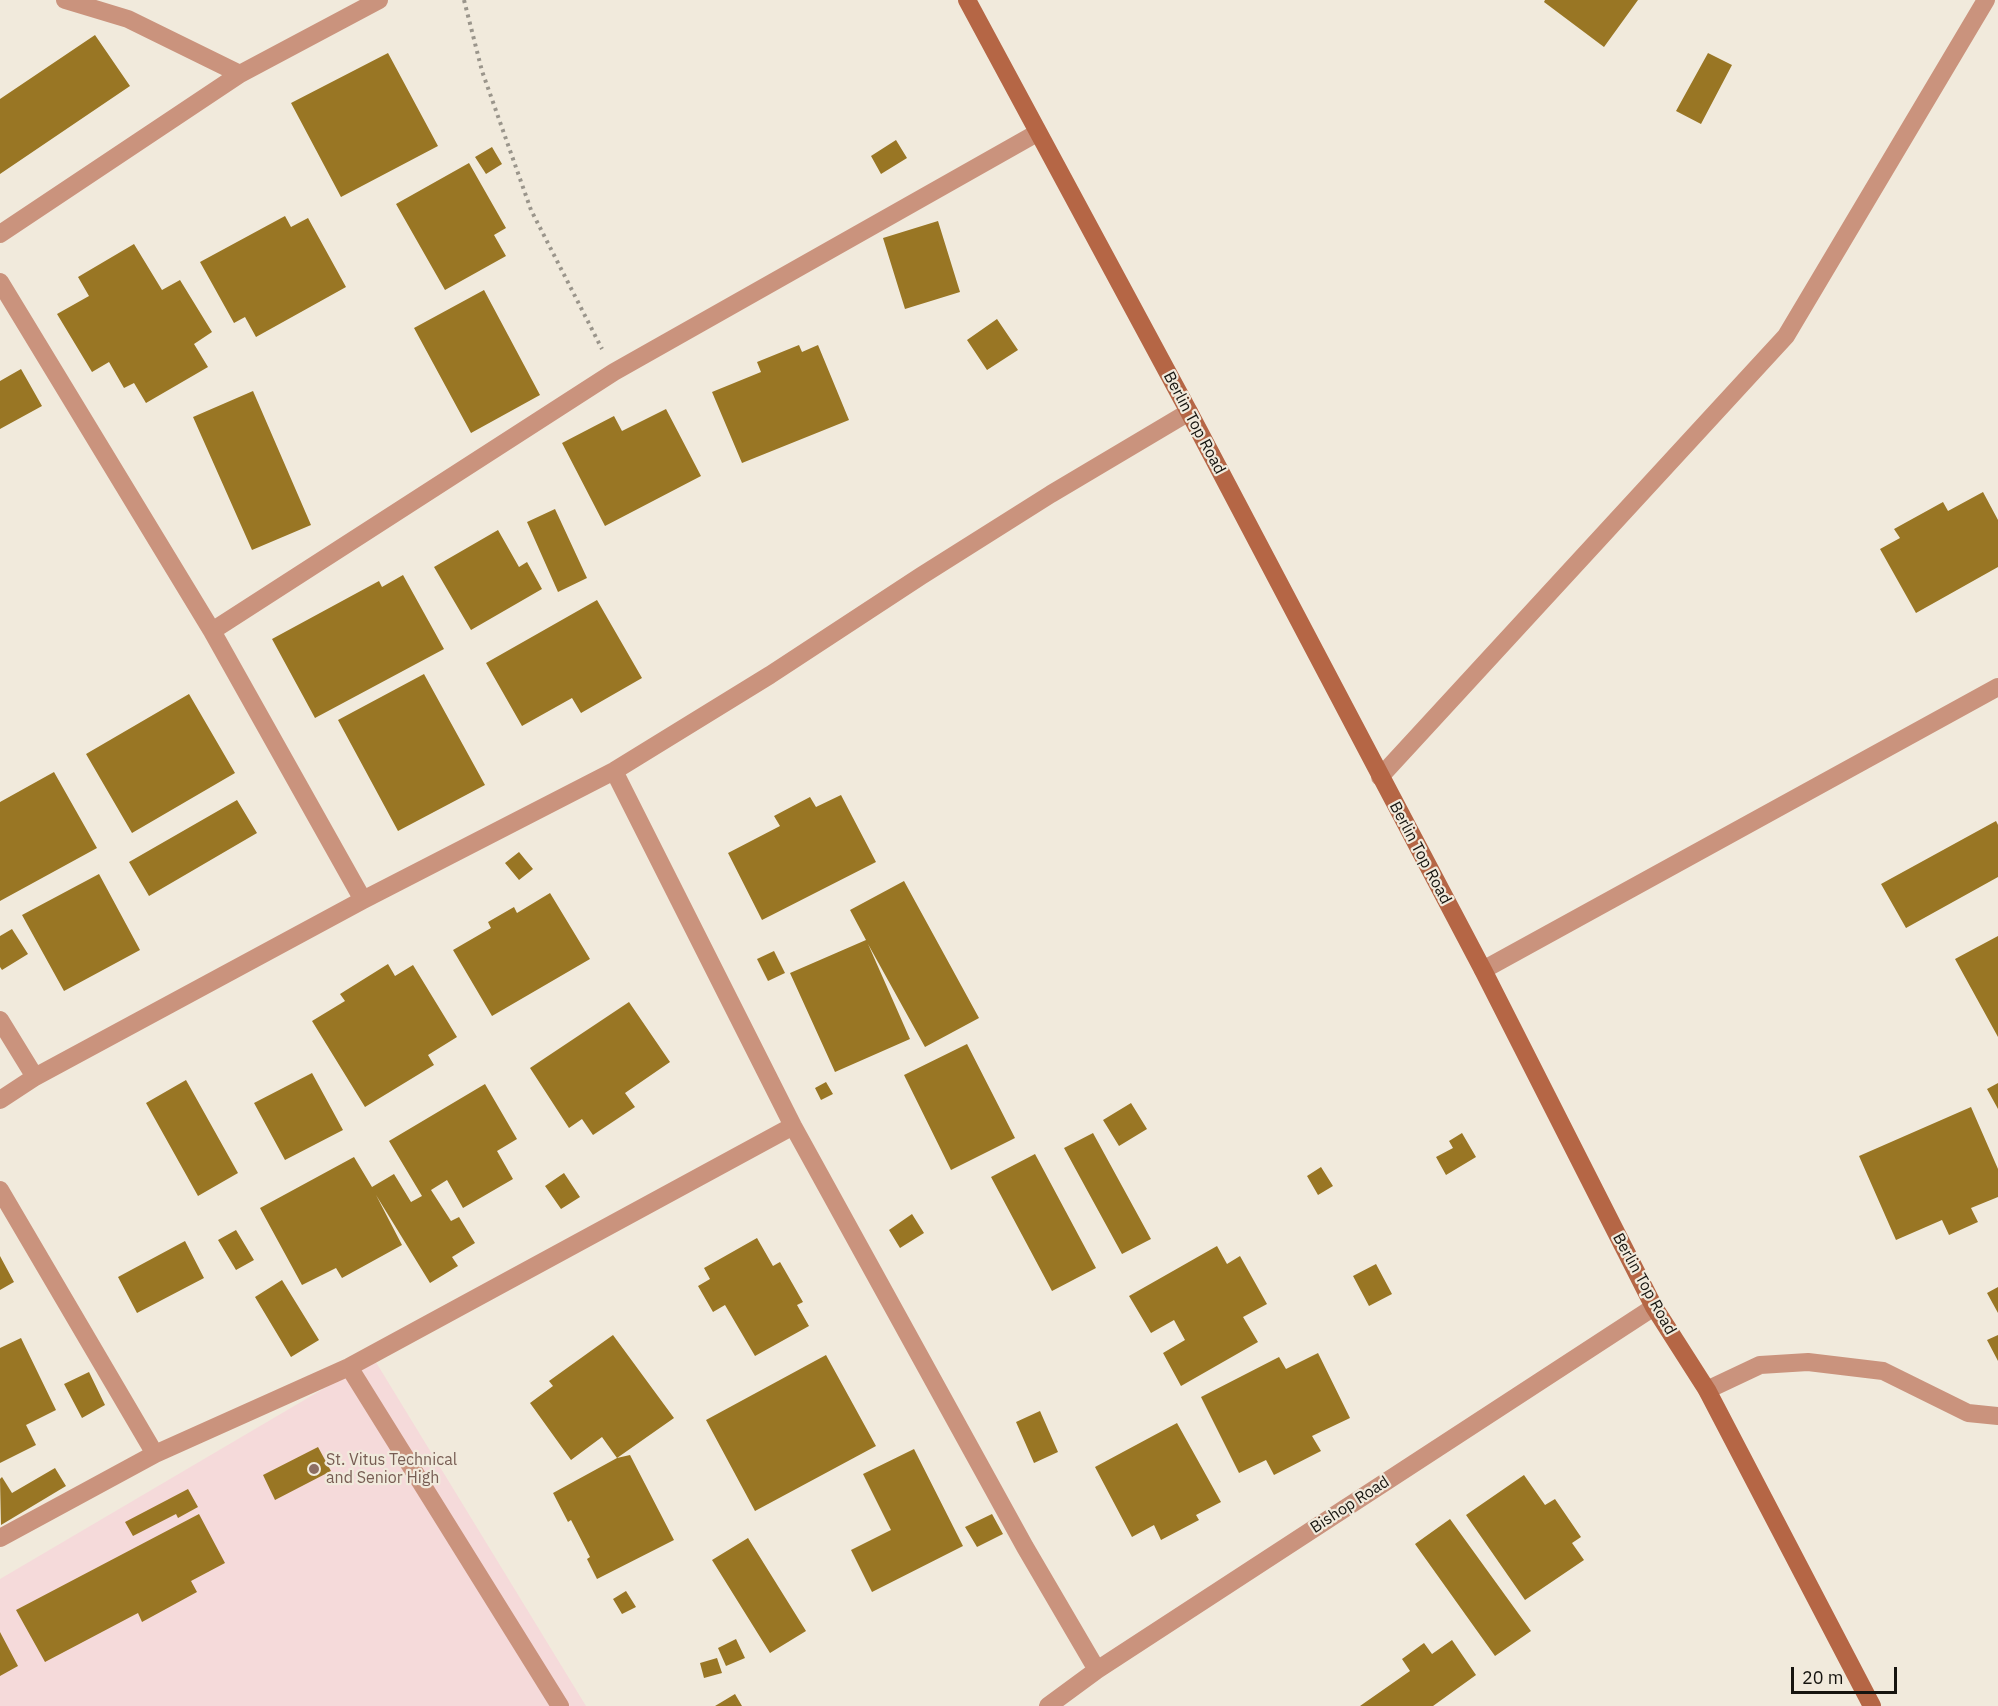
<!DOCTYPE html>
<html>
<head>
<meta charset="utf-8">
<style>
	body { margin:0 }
	#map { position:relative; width:1998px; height:1706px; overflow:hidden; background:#f1eadc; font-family:"IBM Plex Sans",sans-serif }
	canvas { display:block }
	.scale { position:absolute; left:1791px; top:1667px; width:106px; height:27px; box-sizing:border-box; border:3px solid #16140f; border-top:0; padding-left:8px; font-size:18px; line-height:21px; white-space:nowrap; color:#16140f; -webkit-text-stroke:4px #f1eadc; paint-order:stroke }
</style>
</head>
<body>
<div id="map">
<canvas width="1998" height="1706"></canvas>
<div class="scale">20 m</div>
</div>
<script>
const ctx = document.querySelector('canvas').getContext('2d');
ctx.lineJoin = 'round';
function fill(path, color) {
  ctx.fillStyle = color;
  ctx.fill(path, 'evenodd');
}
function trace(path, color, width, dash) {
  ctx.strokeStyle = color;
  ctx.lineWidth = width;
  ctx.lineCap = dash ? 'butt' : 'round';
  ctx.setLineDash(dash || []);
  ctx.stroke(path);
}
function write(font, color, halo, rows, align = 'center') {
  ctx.font = font + ' "IBM Plex Sans",sans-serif';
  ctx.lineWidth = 4.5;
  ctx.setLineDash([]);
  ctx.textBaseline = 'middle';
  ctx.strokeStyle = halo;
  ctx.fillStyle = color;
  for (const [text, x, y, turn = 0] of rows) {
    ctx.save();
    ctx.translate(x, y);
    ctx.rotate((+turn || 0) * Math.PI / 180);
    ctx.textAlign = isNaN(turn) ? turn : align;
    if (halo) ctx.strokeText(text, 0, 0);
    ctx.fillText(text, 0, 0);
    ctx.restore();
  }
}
fill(new Path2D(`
	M374,1359L586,1706H0V1579Z`), '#f5dada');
fill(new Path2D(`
	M1545,0H1638L1604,47L1544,2Z
	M95,35L130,86L0,174V99Z
	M388,53L438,146L341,197L291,103Z
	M1708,53L1732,65L1701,124L1676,111Z
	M896,140L907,158L881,174L871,156Z
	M492,147L502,164L486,174L475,157Z
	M469,163L506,228L494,235L506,256L445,290L396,204Z
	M285,216L291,227L308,218L346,287L256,337L245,317L234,323L200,262Z
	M938,221L960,292L905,309L883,238Z
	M134,244L162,290L180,280L212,332L194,344L208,367L146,403L134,383L124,388L109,362L92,372L57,314L89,296L78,277Z
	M484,290L540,395L471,433L414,328Z
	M997,319L1018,350L987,370L967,340Z
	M799,345L802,352L818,345L849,420L742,463L712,392L761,372L757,362Z
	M21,369L42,406L0,429V381Z
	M253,391L311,525L252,550L193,417Z
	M666,409L701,476L605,526L562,443L614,416L622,431Z
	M1983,492L1998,520V567L1916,613L1880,549L1900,538L1894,529L1943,502L1948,511Z
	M555,509L587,578L558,592L527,522Z
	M498,530L519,567L527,562L542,589L471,630L434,567Z
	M403,575L444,649L315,718L272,639L379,581L382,587Z
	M597,600L642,678L581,713L572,698L522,726L486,663Z
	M424,674L485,785L398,831L338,720Z
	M189,694L235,773L132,833L86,754Z
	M54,772L97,848L0,901V802Z
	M841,795L876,862L762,920L728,853L780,826L774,816L810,797L816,807Z
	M237,800L257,833L149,896L129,862Z
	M1996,821L1998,825V877L1906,928L1881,884Z
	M519,852L533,869L519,880L505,863Z
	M99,874L140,950L64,991L22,915Z
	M904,881L979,1018L925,1047L868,944L910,1039L835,1072L790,973L866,940L850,910Z
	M550,893L590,959L492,1016L453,950L491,928L488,922L514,907L517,913Z
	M12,929L28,954L2,970L0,967V936Z
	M1998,936V1037L1955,959Z
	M774,951L785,973L768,981L757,959Z
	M388,964L395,976L413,965L457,1037L428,1055L434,1065L365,1107L312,1021L345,1001L340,994Z
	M629,1002L670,1062L625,1093L635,1107L593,1135L582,1119L569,1128L530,1068Z
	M967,1044L1015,1138L951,1170L904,1075Z
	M312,1073L343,1130L285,1160L254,1103Z
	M186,1080L238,1173L198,1196L146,1103Z
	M826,1082L833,1094L821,1100L815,1088Z
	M1998,1083V1109L1987,1089Z
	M485,1084L517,1139L497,1151L513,1179L463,1208L447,1180L431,1190L451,1221L459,1217L475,1243L452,1257L458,1266L430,1283L376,1195L402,1245L342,1278L336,1268L302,1285L260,1208L354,1157L372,1187L394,1174L411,1202L422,1196L389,1141Z
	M1131,1103L1147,1129L1119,1146L1103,1120Z
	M1971,1107L1998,1169V1197L1971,1208L1978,1222L1949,1235L1942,1220L1896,1240L1859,1156Z
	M1093,1133L1151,1239L1122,1254L1064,1148Z
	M1462,1133L1476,1157L1446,1175L1436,1157L1453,1148L1449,1141Z
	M1035,1154L1096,1268L1052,1291L991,1177Z
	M1321,1167L1333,1186L1318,1195L1307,1176Z
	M564,1173L580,1197L561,1209L545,1186Z
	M912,1214L924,1233L900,1248L889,1230Z
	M236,1230L254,1260L236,1270L218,1240Z
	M757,1238L773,1266L780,1262L803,1302L797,1305L809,1326L755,1356L725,1305L713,1312L698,1286L710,1279L704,1268Z
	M185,1241L204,1278L137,1313L118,1277Z
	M1217,1246L1227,1264L1240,1256L1267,1304L1243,1317L1258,1342L1181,1386L1163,1353L1185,1340L1174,1320L1151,1333L1129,1296Z
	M0,1256L14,1282L0,1290Z
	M1376,1264L1392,1294L1369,1306L1353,1276Z
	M282,1280L319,1340L291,1357L255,1297Z
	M1998,1287V1313L1987,1293Z
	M613,1335L674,1418L617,1458L630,1455L674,1540L597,1579L587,1559L590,1557L571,1520L568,1522L553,1493L617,1458L602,1437L571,1460L530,1403L553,1386L549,1381Z
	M1998,1335V1361L1987,1340Z
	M21,1338L56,1410L26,1425L36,1445L0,1463V1348Z
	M1318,1353L1350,1418L1312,1436L1321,1451L1274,1475L1266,1460L1239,1473L1201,1397L1279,1357L1286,1369Z
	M826,1355L876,1446L755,1511L706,1420Z
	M89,1372L105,1405L82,1418L64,1384Z
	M1040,1411L1058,1452L1034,1463L1016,1422Z
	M1177,1423L1221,1502L1196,1515L1199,1520L1161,1540L1154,1525L1132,1537L1095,1467Z
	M318,1447L331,1471L275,1500L263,1475Z
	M914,1449L963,1546L872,1592L851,1550L891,1530L863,1474Z
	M55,1468L66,1486L1,1525L0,1479L2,1477L12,1493Z
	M1524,1475L1545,1505L1555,1499L1581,1537L1572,1543L1584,1560L1525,1600L1466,1515Z
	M188,1489L198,1507L178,1518L176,1514L133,1536L125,1522Z
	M199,1514L225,1563L191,1581L197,1592L142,1622L138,1613L45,1662L16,1610Z
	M992,1514L1003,1534L977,1547L965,1527Z
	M1450,1519L1531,1631L1495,1656L1415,1544Z
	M748,1538L806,1631L770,1653L712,1560Z
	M626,1591L636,1607L622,1614L613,1599Z
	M0,1632L18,1666L0,1676Z
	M736,1639L745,1658L726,1666L718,1648Z
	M1452,1640L1476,1675L1433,1706H1360L1410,1671L1402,1659L1424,1643L1432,1654Z
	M717,1658L722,1673L704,1678L700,1663Z
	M735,1694L742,1706H715Z`), '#997624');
trace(new Path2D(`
	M464,0L482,71L531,210L602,349`), '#9a958b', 4, [3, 4.5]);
trace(new Path2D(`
	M65,0L128,19L240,74
	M0,234L240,74L379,0
	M0,282L212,631L363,900
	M212,631L614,372L1037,133
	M614,771L793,1126L1025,1547L1097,1670
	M1380,777L1786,336L1986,0
	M1483,970L1998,687
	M0,1020L35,1077
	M0,1100L35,1077L363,900L614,771L770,675L921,576L1051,494L1189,412
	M0,1190L155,1454
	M349,1367L560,1706
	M1707,1390L1760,1365L1808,1362L1883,1371L1968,1413L1998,1416
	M0,1538L155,1454L349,1367L793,1126
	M1048,1706L1097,1670L1654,1307`), '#ca937d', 18);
trace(new Path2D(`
	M967,0L1189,412L1483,970L1654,1307L1707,1390L1872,1706`), '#b56645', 18);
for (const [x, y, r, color] of [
	[314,1469,6,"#8d6e63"]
]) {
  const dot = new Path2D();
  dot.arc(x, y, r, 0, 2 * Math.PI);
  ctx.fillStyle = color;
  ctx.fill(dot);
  trace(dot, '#f1eadc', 2);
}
write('16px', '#16140f', '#f1eadc', [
	["Berlin Top Road",1194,423,62],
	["Berlin Top Road",1420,853,62],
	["Berlin Top Road",1644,1284,61],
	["Bishop Road",1350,1505,-33]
]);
write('16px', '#785e54', '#f1eadc', [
	["St. Vitus Technical",326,1460],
	["and Senior High",326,1478]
], 'left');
</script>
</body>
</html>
